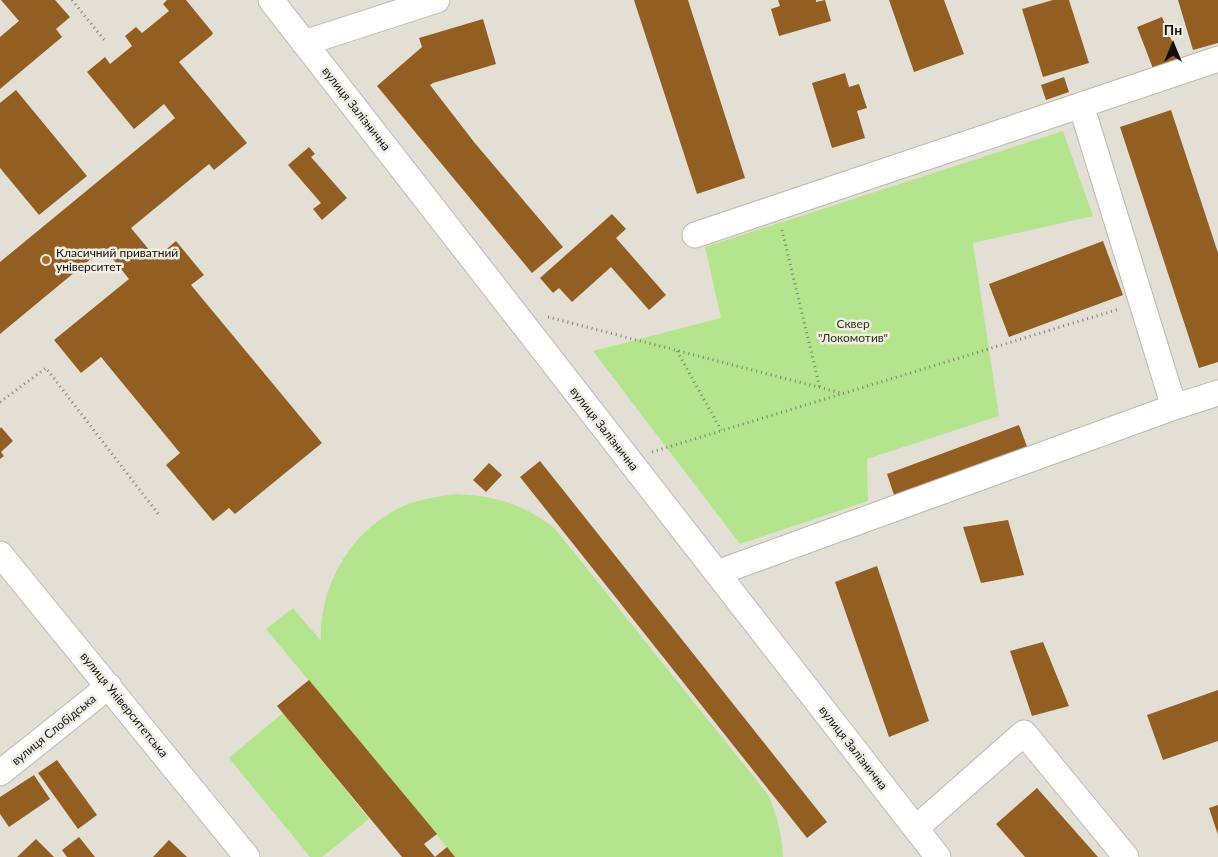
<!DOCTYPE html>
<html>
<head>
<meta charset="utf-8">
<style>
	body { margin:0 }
	#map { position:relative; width:1218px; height:857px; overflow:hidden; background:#e4dfd5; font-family:Lato,sans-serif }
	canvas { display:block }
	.north { position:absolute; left:1148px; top:20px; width:50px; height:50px; -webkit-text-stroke:4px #f1ede2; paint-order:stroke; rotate:0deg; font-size:14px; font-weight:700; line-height:20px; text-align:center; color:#12100d }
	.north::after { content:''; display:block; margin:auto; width:18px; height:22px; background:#12100d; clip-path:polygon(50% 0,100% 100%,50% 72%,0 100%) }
</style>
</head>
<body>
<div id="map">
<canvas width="1218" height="857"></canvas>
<div class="north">Пн</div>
</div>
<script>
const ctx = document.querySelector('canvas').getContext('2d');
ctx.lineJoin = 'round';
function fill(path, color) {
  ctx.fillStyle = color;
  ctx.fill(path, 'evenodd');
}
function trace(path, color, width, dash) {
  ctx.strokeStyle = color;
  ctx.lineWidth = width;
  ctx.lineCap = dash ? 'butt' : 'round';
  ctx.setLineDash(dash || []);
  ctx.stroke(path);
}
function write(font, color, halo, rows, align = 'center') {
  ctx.font = font + ' Lato,sans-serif';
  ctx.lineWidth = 5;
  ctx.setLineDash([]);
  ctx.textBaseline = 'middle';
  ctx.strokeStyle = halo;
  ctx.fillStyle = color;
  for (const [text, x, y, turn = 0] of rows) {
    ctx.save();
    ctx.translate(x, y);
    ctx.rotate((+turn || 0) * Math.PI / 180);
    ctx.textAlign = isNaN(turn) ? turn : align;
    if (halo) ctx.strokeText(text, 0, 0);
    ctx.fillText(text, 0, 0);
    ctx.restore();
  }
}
fill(new Path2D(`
	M1063,131L1093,216L973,243L999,416L867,459L868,501L740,544L593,351L721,318L705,247Z
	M456,494C495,496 526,504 556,530L769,796C777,816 782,835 783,857H455L266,629L293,608L321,641C319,582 355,524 411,503C426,498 441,496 456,494Z
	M283,713L369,819L322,857H310L229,758Z`), '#b4e48d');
fill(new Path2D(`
	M1,0H55L70,17L56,29L62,37L0,89V37L19,21Z
	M167,0H186L213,33L212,35L179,62L247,143L214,170L209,164L131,228L156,258L176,241L204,275L191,285L322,443L235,514L229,508L213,521L166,465L180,453L101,357L81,373L54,340L129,279L104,248L0,334V262L175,118L164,104L134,129L87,72L105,57L110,64L132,46L125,36L136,27L142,33L169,11L163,4Z
	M634,0H688L745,178L697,194Z
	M778,0H816V2L825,0L831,21L779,36L771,9L780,6Z
	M889,0H944L964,54L914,72Z
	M1053,0H1069L1089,63L1043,77L1022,9Z
	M1178,0H1218V43L1193,50Z
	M1162,17L1180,61L1154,71L1137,27Z
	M483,19L496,64L433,83L430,85L474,142L563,247L532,273L377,86L422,47L419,38Z
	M845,73L849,87L859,84L867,108L857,111L865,138L832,148L812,83Z
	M1064,77L1069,92L1046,100L1041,85Z
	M16,90L87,176L39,215L0,168V103Z
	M1171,110L1218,253V362L1199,368L1120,127Z
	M309,147L315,154L311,157L347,198L322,220L313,209L321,203L288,165Z
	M612,214L626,229L616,238L666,295L649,310L611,267L572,302L559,288L553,293L540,278Z
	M1103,241L1123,295L1009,337L989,284Z
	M1019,425L1029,452L896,501L887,474Z
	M1,427L13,441L1,452L4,456L0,459V429Z
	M540,461L827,822L807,838L520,477Z
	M489,463L502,475L486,492L473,480Z
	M1008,520L1024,575L981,583L963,527Z
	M877,566L929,721L889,737L835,582Z
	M1043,642L1069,706L1032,716L1010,651Z
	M309,680L437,834L424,844L435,857L447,847L455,857H402L277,706Z
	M1218,690V741L1163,760L1147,715Z
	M57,760L97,815L78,829L38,773Z
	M34,775L50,799L9,827L0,814V797Z
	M1037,788L1098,857H1025L996,824Z
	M1218,805V835L1209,808Z
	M79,837L95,857H67L62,850Z
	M36,839L54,857H17Z
	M169,840L187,857H153Z`), '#925e21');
const minor = new Path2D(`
	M271,0L938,857
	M304,43L437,0
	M1081,105L1174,407L1218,393
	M695,235L1218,59
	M0,554L247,857
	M717,573L1174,407
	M0,773L109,686
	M916,828L1024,733L1126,857`);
trace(minor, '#bcb8ae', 27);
trace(new Path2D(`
	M72,0L105,41
	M782,230L820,388
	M548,317L841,393
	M677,351L721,430
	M0,402L46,368L159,515
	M652,452L1119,309`), '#817e77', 3, [1, 4]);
trace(minor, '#fff', 25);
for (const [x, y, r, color] of [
	[46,260,5,"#a56e2a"]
]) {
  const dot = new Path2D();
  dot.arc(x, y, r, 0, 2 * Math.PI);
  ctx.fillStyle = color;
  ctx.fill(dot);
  trace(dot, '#f1ede2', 2);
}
write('12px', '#12100d', '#f1ede2', [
	["вулиця Залізнична",356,109,52],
	["вулиця Залізнична",604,429,52],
	["вулиця Університетська",124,705,51],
	["вулиця Слобідська",54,730,-39],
	["вулиця Залізнична",853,748,52]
]);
write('12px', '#12100d', '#f1ede2', [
	["Класичний приватний",56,253],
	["університет",56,267]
], 'left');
write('12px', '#283a17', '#f1ede2', [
	["Сквер",853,324],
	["\"Локомотив\"",853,338]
]);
</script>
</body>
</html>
